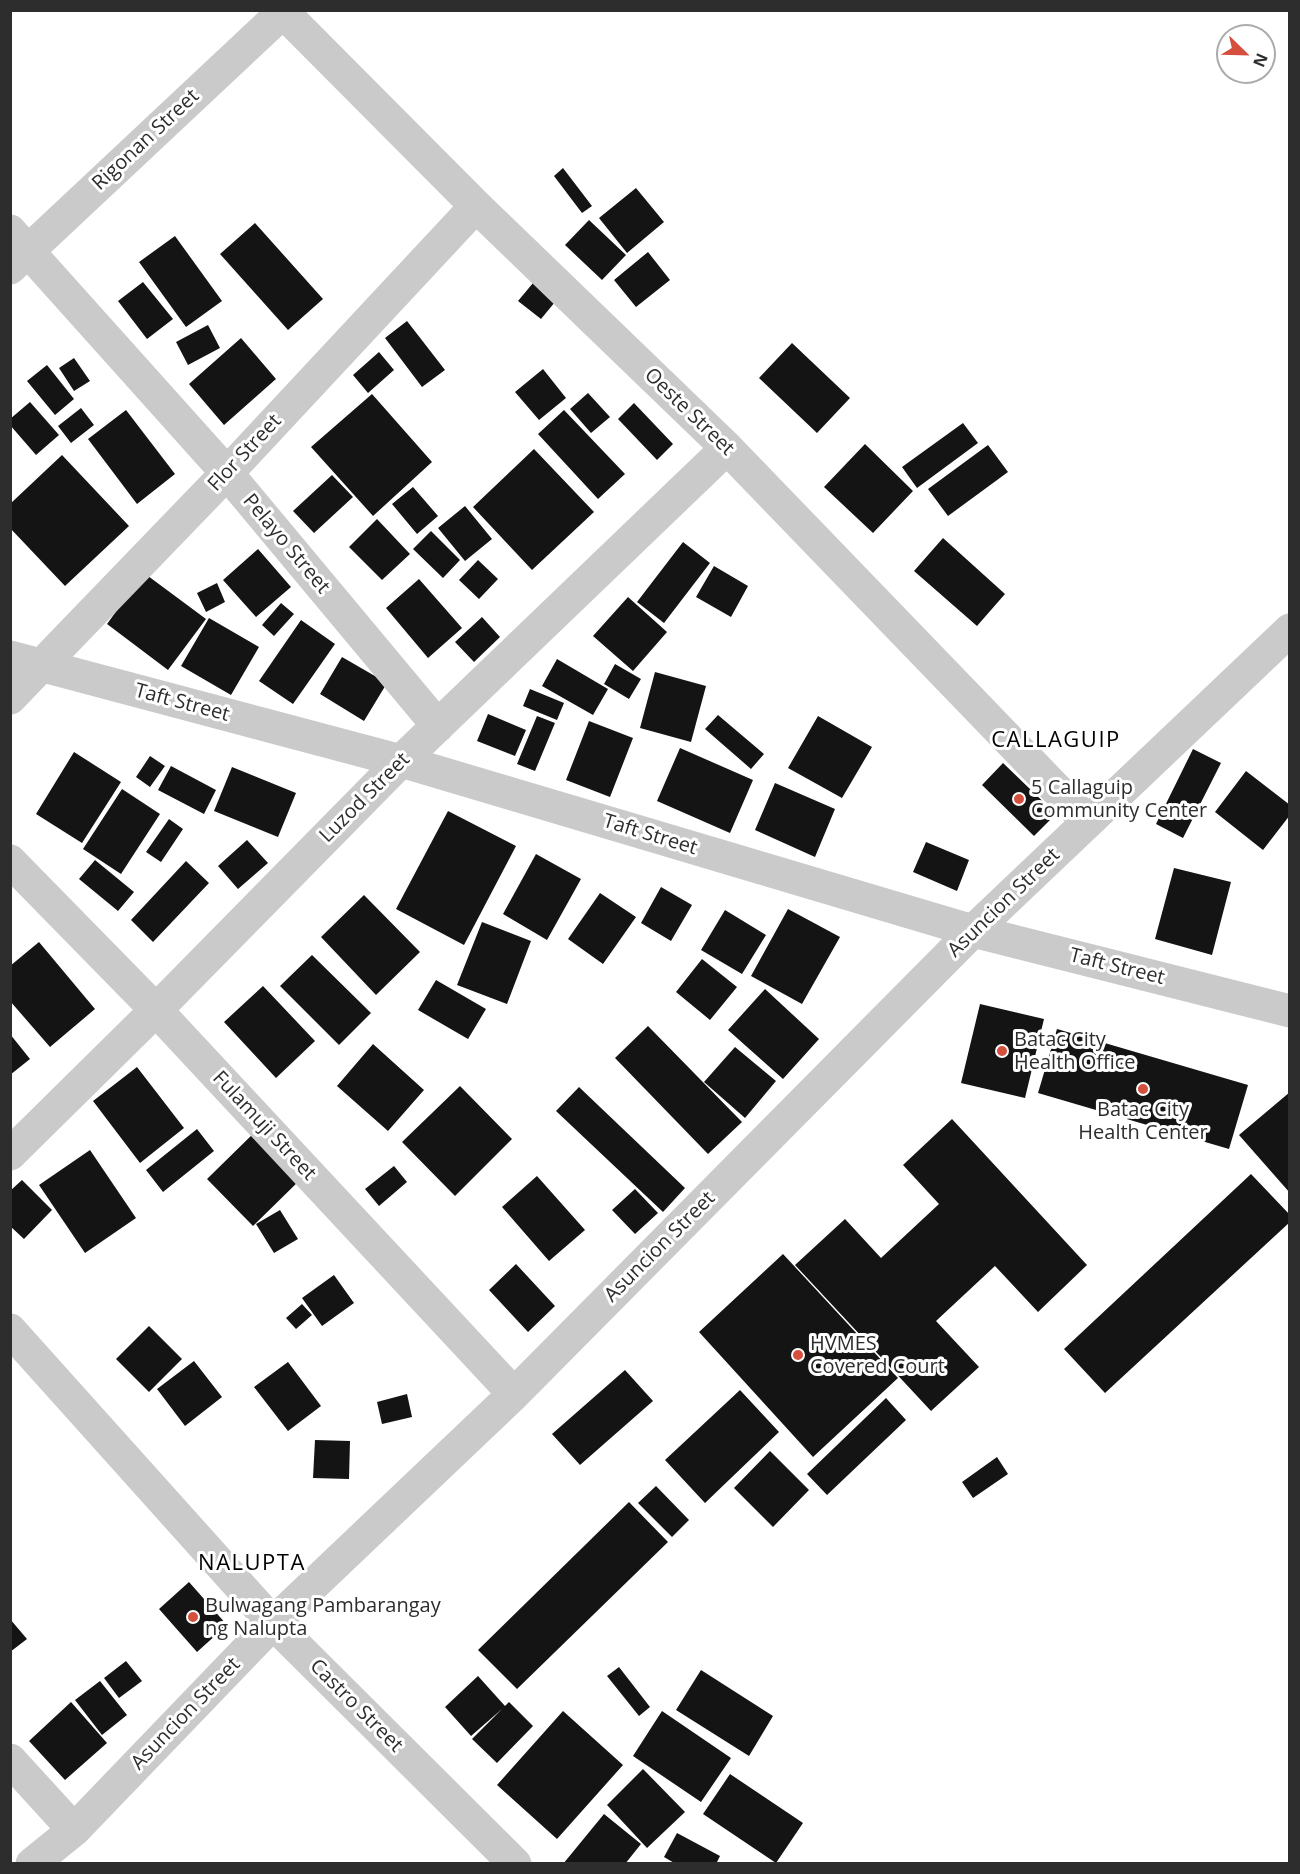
<!DOCTYPE html>
<html>
<head>
<meta charset="utf-8">
<style>
	body { margin:0 }
	#map { position:relative; width:1300px; height:1874px; overflow:hidden; background:#fff; font-family:"Open Sans",sans-serif }
	canvas { display:block }
	.frame { position:absolute; inset:0; border:12px solid #2d2d2d; pointer-events:none }
	.north { position:absolute; left:1216px; top:24px; width:60px; height:60px; box-sizing:border-box; background:#fff; border:2px solid #ababab; border-radius:50%; rotate:113deg; font-size:16px; font-weight:700; line-height:24px; text-align:center; color:#2d2d2d }
	.north::after { content:''; display:block; margin:auto; width:21px; height:27px; background:#d54f3f; clip-path:polygon(50% 0,100% 100%,50% 72%,0 100%) }
</style>
</head>
<body>
<div id="map">
<canvas width="1300" height="1874"></canvas>
<div class="frame"></div>
<div class="north">N</div>
</div>
<script>
const ctx = document.querySelector('canvas').getContext('2d');
ctx.lineJoin = 'round';
function fill(path, color) {
  ctx.fillStyle = color;
  ctx.fill(path, 'evenodd');
}
function trace(path, color, width, dash) {
  ctx.strokeStyle = color;
  ctx.lineWidth = width;
  ctx.lineCap = dash ? 'butt' : 'round';
  ctx.setLineDash(dash || []);
  ctx.stroke(path);
}
function write(font, color, halo, rows, align = 'center') {
  ctx.font = font + ' "Open Sans",sans-serif';
  ctx.lineWidth = 6;
  ctx.setLineDash([]);
  ctx.textBaseline = 'middle';
  ctx.strokeStyle = halo;
  ctx.fillStyle = color;
  for (const [text, x, y, turn = 0] of rows) {
    ctx.save();
    ctx.translate(x, y);
    ctx.rotate((+turn || 0) * Math.PI / 180);
    ctx.textAlign = isNaN(turn) ? turn : align;
    if (halo) ctx.strokeText(text, 0, 0);
    ctx.fillText(text, 0, 0);
    ctx.restore();
  }
}
fill(new Path2D(`
	M563,168L592,206L582,213L554,176Z
	M636,188L664,222L627,253L599,218Z
	M589,220L626,255L602,280L565,245Z
	M255,223L323,299L288,330L220,254Z
	M175,236L222,301L186,327L139,262Z
	M648,252L670,280L636,307L614,280Z
	M143,282L173,319L147,339L118,301Z
	M533,283L555,302L541,319L518,301Z
	M407,321L445,370L422,387L385,338Z
	M208,325L220,348L188,365L176,342Z
	M241,338L276,379L224,425L189,384Z
	M792,343L850,398L817,433L759,378Z
	M379,352L394,370L368,393L353,375Z
	M74,358L90,381L74,391L59,368Z
	M47,365L74,399L55,415L27,381Z
	M543,369L566,398L539,420L515,392Z
	M588,393L610,417L591,433L570,409Z
	M372,394L432,462L373,516L311,447Z
	M30,402L59,435L36,455L10,425V419Z
	M634,403L673,444L657,460L618,419Z
	M81,408L94,425L71,443L58,426Z
	M126,410L175,474L137,504L88,439Z
	M564,410L625,474L598,499L538,434Z
	M963,423L978,443L917,488L902,467Z
	M865,444L913,491L873,533L824,487Z
	M988,445L1008,472L948,516L928,489Z
	M534,449L594,512L532,570L473,507Z
	M62,455L129,526L65,586L10,528V504Z
	M332,475L353,497L314,533L293,511Z
	M413,487L438,516L417,534L392,504Z
	M465,506L492,539L465,561L438,528Z
	M377,519L410,554L382,580L349,547Z
	M431,531L460,560L443,578L413,549Z
	M943,538L1005,594L977,626L914,571Z
	M683,542L710,563L664,623L637,602Z
	M258,549L291,587L256,617L223,580Z
	M478,560L498,579L479,599L459,580Z
	M714,566L748,586L731,617L696,597Z
	M144,573L206,619L168,670L107,624Z
	M419,579L462,628L428,658L386,608Z
	M217,583L225,602L206,612L197,593Z
	M628,597L667,632L633,671L593,636Z
	M281,603L294,614L274,636L262,625Z
	M482,617L500,637L474,662L455,642Z
	M209,618L259,647L231,695L181,666Z
	M301,620L335,644L293,704L259,681Z
	M342,657L387,683L364,721L320,694Z
	M557,659L608,689L593,715L542,686Z
	M615,664L641,679L629,699L604,684Z
	M655,672L706,686L691,742L640,728Z
	M530,689L564,703L557,720L523,706Z
	M488,714L526,730L515,756L477,741Z
	M718,715L764,754L751,769L705,729Z
	M537,716L555,723L535,771L517,764Z
	M818,716L872,747L842,798L788,768Z
	M589,721L633,738L610,797L566,780Z
	M680,748L753,780L730,833L657,801Z
	M1193,749L1221,763L1183,838L1156,824Z
	M74,752L121,782L82,843L36,814Z
	M150,756L165,766L150,787L136,777Z
	M1003,763L1056,814L1034,836L982,785Z
	M171,766L216,790L204,814L158,790Z
	M232,767L296,793L278,837L214,811Z
	M1246,771L1290,805V815L1263,850L1215,812Z
	M775,783L835,809L815,857L755,830Z
	M122,789L160,814L121,874L83,849Z
	M448,811L516,846L464,945L396,909Z
	M169,819L183,829L161,862L146,852Z
	M247,840L268,863L238,889L218,866Z
	M926,842L969,860L957,891L913,872Z
	M536,854L581,879L547,940L503,914Z
	M95,860L134,892L118,911L79,879Z
	M186,861L209,883L153,942L131,920Z
	M1174,868L1231,882L1212,955L1155,939Z
	M661,887L692,905L671,941L641,923Z
	M600,893L636,917L603,964L568,939Z
	M364,895L420,952L376,995L321,937Z
	M788,909L840,937L802,1004L751,976Z
	M725,910L766,935L742,974L701,950Z
	M482,922L531,941L507,1004L457,985Z
	M39,942L95,1009L50,1047L10,1001V966Z
	M312,955L371,1013L339,1045L280,986Z
	M702,959L737,987L710,1020L676,992Z
	M436,980L486,1009L468,1039L418,1010Z
	M263,986L315,1041L276,1078L224,1022Z
	M765,989L819,1039L783,1079L728,1030Z
	M980,1004L1044,1019L1025,1098L961,1083Z
	M648,1026L742,1122L708,1154L615,1058Z
	M1057,1029L1248,1085L1229,1149L1038,1093Z
	M10,1034L30,1059L10,1075Z
	M373,1044L424,1090L388,1131L337,1086Z
	M735,1047L776,1081L745,1118L704,1082Z
	M137,1067L184,1128L140,1163L93,1101Z
	M460,1086L512,1139L455,1196L402,1142Z
	M579,1087L685,1188L663,1212L556,1111Z
	M1290,1092V1193L1239,1135Z
	M952,1119L1087,1265L1038,1312L995,1266L936,1321L979,1367L931,1411L795,1265L845,1219L881,1258L939,1204L903,1165Z
	M197,1129L214,1151L163,1192L146,1170Z
	M258,1129L304,1176L253,1226L207,1179Z
	M90,1150L136,1218L85,1253L39,1185Z
	M394,1166L407,1182L379,1206L365,1189Z
	M1251,1174L1290,1215V1222L1105,1393L1064,1349Z
	M537,1176L585,1230L549,1261L502,1207Z
	M22,1180L52,1210L24,1239L10,1226V1191Z
	M635,1189L658,1213L635,1234L612,1210Z
	M280,1210L298,1239L274,1253L256,1224Z
	M783,1254L898,1378L813,1457L699,1332Z
	M516,1264L555,1306L528,1332L489,1290Z
	M334,1275L354,1303L322,1326L302,1298Z
	M302,1304L312,1315L296,1329L286,1318Z
	M149,1326L182,1359L149,1392L116,1359Z
	M194,1361L222,1397L185,1426L157,1389Z
	M288,1362L321,1406L288,1431L254,1387Z
	M625,1370L653,1401L580,1465L552,1434Z
	M740,1390L779,1432L705,1503L665,1460Z
	M407,1394L412,1417L382,1424L377,1402Z
	M886,1398L906,1420L827,1495L807,1474Z
	M315,1440L350,1441L349,1479L313,1478Z
	M770,1451L809,1490L773,1527L734,1488Z
	M997,1457L1008,1474L973,1498L962,1482Z
	M656,1486L689,1520L672,1537L638,1503Z
	M629,1502L668,1542L517,1689L478,1650Z
	M189,1582L227,1625L197,1652L159,1609Z
	M10,1619L27,1639L10,1652Z
	M126,1661L142,1681L119,1698L104,1678Z
	M619,1667L650,1707L639,1716L607,1676Z
	M701,1670L773,1716L749,1756L676,1710Z
	M478,1676L505,1706L509,1702L533,1726L497,1763L472,1739L502,1709L471,1736L445,1707Z
	M100,1681L127,1715L102,1735L75,1700Z
	M71,1702L107,1743L65,1780L29,1741Z
	M563,1711L623,1765L557,1839L497,1785Z
	M662,1711L731,1758L701,1802L633,1756Z
	M643,1769L685,1812L647,1848L607,1805Z
	M730,1774L803,1823L776,1863L703,1814Z
	M604,1814L641,1844L625,1864H563Z
	M677,1833L720,1856L716,1864H676L664,1857Z`), '#141414');
trace(new Path2D(`
	M281,10L476,206L727,448L1088,822
	M10,231L227,473L438,726
	M10,268L283,12
	M10,698L227,473L476,206
	M10,861L156,1010L514,1394
	M10,1154L156,1010L401,761L727,448
	M10,1330L273,1623L515,1864
	M10,1760L74,1830
	M32,1864L74,1830L273,1623L514,1394L973,931L1290,630`), '#cacaca', 33);
trace(new Path2D(`
	M10,657L401,761L973,931L1290,1011`), '#cacaca', 33);
for (const [x, y, r, color] of [
	[1019,799,6,"#d54f3f"],
	[1002,1051,6,"#d54f3f"],
	[1143,1089,6,"#d54f3f"],
	[798,1355,6,"#d54f3f"],
	[193,1617,6,"#d54f3f"]
]) {
  const dot = new Path2D();
  dot.arc(x, y, r, 0, 2 * Math.PI);
  ctx.fillStyle = color;
  ctx.fill(dot);
  trace(dot, '#fff', 2);
}
write('20px', '#2d2d2d', '#fff', [
	["Rigonan Street",146,140,-43],
	["Oeste Street",689,412,44],
	["Flor Street",245,453,-47],
	["Pelayo Street",286,544,50],
	["Taft Street",182,703,15],
	["Luzod Street",365,798,-45],
	["Taft Street",650,835,17],
	["Asuncion Street",1004,903,-44],
	["Taft Street",1117,967,14],
	["Fulamuji Street",264,1126,47],
	["Asuncion Street",660,1247,-45],
	["Castro Street",356,1706,45],
	["Asuncion Street",186,1714,-46]
]);
write('20px', '#2d2d2d', '#fff', [
	["5 Callaguip",1031,788],
	["Community Center",1031,811],
	["Batac City",1014,1040],
	["Health Office",1014,1063],
	["Batac City",1143,1110,"center"],
	["Health Center",1143,1133,"center"],
	["HVMES",810,1344],
	["Covered Court",810,1367],
	["Bulwagang Pambarangay",205,1606],
	["ng Nalupta",205,1629]
], 'left');
ctx.letterSpacing = '1.5px';
write('22px', '#000', '#fff', [
	["CALLAGUIP",1056,741],
	["NALUPTA",252,1564]
]);
ctx.letterSpacing = '0px';
</script>
</body>
</html>
